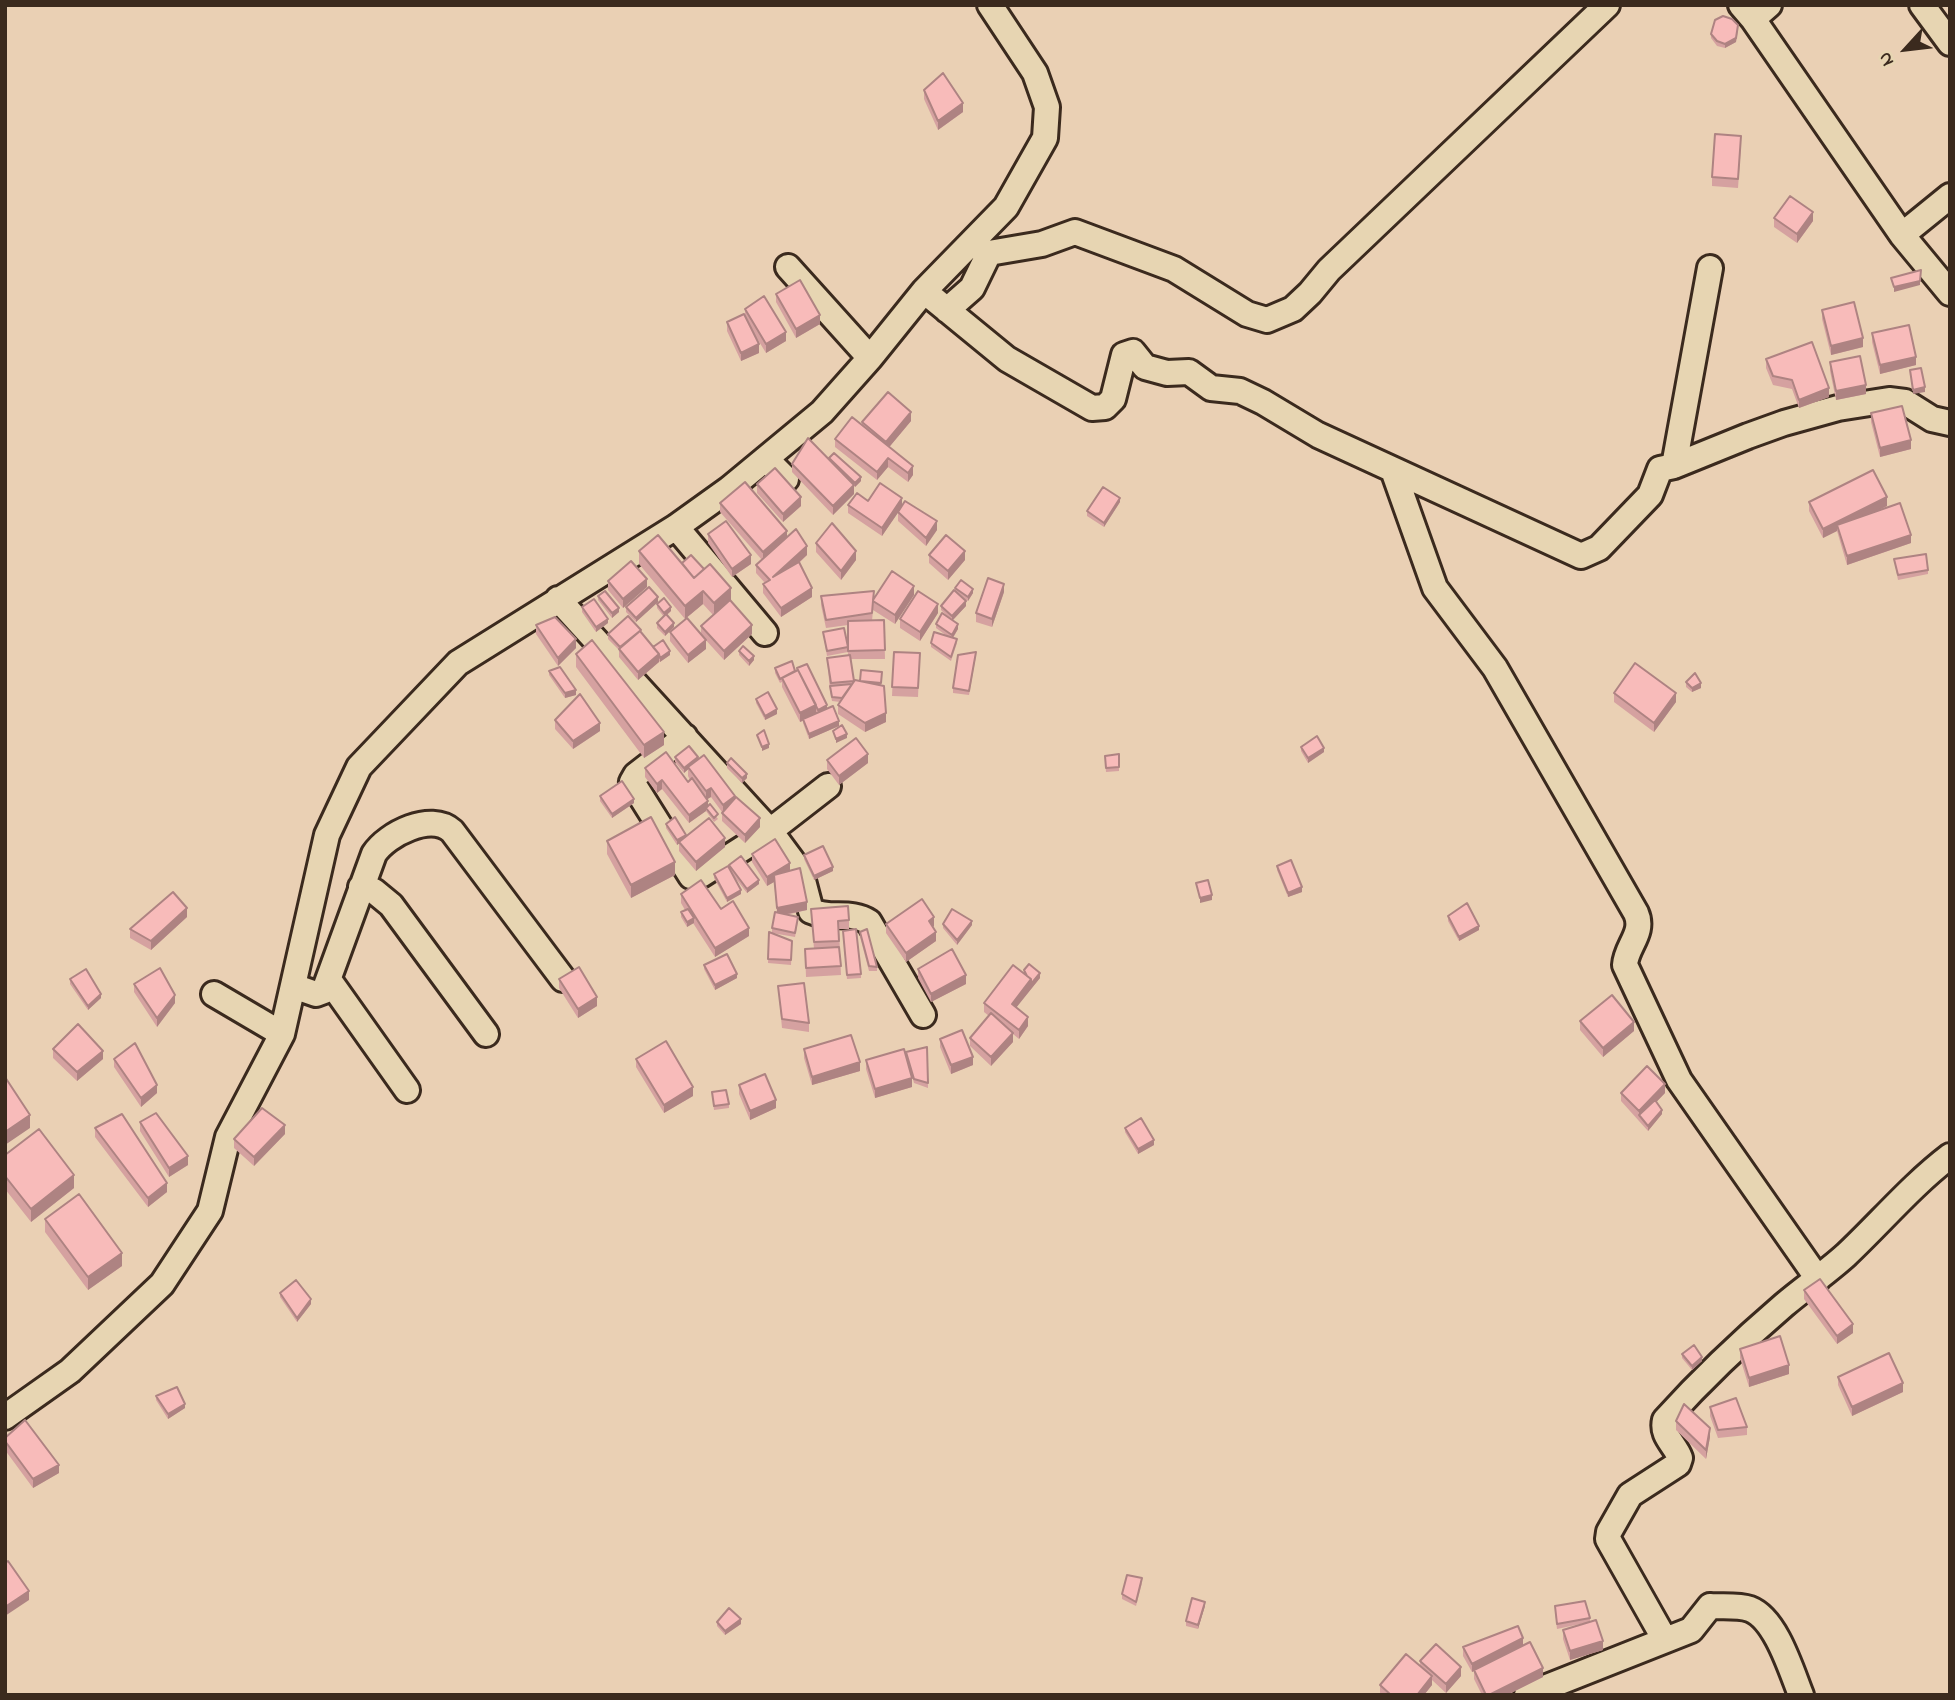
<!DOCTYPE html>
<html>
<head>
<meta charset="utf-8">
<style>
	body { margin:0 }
	#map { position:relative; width:1955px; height:1700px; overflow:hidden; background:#ead0b4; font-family:"Indie Flower",sans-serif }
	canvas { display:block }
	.frame { position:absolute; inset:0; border:7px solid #3b2a1e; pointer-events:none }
	.north { position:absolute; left:1871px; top:14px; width:70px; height:70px; -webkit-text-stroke:5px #e7d5b2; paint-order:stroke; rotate:243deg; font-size:19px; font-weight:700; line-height:28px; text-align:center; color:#3b2a1e }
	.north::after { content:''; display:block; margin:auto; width:24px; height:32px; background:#3b2a1e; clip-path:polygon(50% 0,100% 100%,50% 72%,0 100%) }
</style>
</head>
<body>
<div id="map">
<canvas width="1955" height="1700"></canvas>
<div class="frame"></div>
<div class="north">N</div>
</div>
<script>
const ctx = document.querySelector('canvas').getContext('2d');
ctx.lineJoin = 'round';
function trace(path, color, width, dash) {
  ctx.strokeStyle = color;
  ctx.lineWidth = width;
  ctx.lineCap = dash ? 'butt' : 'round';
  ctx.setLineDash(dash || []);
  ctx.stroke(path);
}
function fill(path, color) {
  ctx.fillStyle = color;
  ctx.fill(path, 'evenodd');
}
const minor = new Path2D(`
	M1741,5L1753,19L1769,5
	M1922,5L1950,43
	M1753,19L1902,235L1950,293
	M1902,235L1950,196
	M788,267L870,358
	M924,291L1007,359L1092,408L1105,407L1113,399L1124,355L1133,352L1145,367L1167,373L1189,372L1211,388L1240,391L1263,402L1318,435L1581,556L1599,548L1650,495L1660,469L1674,466L1748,436L1784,423L1838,408L1889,400L1905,402L1932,419L1950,423
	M947,310L972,288L989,253L1042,244L1075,232L1174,269L1247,314L1267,320L1293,309L1310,293L1329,270L1607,5
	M766,459L786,479
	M1674,466L1710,268
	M1393,470L1435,588L1495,668L1636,913C1645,933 1626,946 1625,965L1679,1080L1818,1279
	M676,527L765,633
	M558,599L770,831L801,873L811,911C830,920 851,910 869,922L923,1015
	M685,737L636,775L632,782L691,876L701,875L770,831L828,786
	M361,887L374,891L391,905L486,1034
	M329,980L407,1090
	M293,986L316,994L324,991L374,854C387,834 431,812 452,831L563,979
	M214,994L282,1034
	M5,1417L70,1371L162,1284L210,1211L228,1137L282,1034L327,835L359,767L458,663L676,527L729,489L822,412L870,358L924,291L1006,207L1045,138L1047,107L1035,73L990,5
	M1665,1640L1608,1539L1609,1532L1630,1495L1678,1464L1680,1458C1675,1444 1661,1436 1665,1420C1702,1379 1742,1341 1784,1305C1804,1288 1826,1273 1846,1255C1881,1222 1912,1185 1950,1156
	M1527,1695L1691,1630L1710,1606C1723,1607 1738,1605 1750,1609C1776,1619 1791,1670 1801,1695`);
trace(minor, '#3b2a1e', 30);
trace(minor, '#e7d5b2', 24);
fill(new Path2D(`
	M1738,30L1736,42L1725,48L1717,46L1711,38V34Z
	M924,90L963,112L938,130L924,99Z
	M1741,145L1738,188L1712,186V177Z
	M1774,218L1813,221L1797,243L1774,227Z
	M776,294L820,324L796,338L776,302Z
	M745,309L786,341L766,353L750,327L759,353L741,361L727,331V322L745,315Z
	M1822,310L1863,347L1831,355L1822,319Z
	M1872,333L1916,365L1880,374L1872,342Z
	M1766,359L1829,397L1799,408L1792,389L1773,385L1766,368Z
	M1830,362L1866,394L1836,400L1830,371Z
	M1871,413L1911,449L1880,457L1871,422Z
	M911,421L889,447L913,475L908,482L888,467L877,480L835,447V439L862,426V422Z
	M829,458L861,481L855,487L854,486V494L833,515L792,472V464L829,460Z
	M757,484L801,506L783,522L757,493Z
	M868,501L902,506L937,530L926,546L898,521V512L882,536L848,513V505Z
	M1120,502L1104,527L1087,516V511Z
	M1809,502L1887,506L1876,512L1911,543L1847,565L1837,531L1823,538L1809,511Z
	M720,503L787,537L807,555L799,563L812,597L781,617L763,593V584L765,583L756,573V565L762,560L720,512Z
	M708,534L751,564L732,577L708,543Z
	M816,543L856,560L841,580L816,552Z
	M639,551L682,563L731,601L752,634L724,660L703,637L706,649L688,663L670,641V632L701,635V626L713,615L703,604L685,619L639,564Z
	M929,555L965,560L948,580L929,563Z
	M1894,559L1928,570V574L1898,580Z
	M608,581L647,587L623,608L608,590Z
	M955,588L973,593L968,601L962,598L966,606L953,620L958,629L953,638L957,643L951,661L931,647V643L947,636L936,628V624L950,619L941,610V606L955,591Z
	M1004,592L992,627L976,622V613Z
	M914,595L895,624L873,610L872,621L884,620L885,659H851L854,683L860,681L882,672L881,686L886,722L865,732L838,714V705L840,702L832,701L830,691L827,658L848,655V625L826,628L821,605V596L874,598Z
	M598,596L619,612L612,618L598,600Z
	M658,602L636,622L626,612V607Z
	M657,604L671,611L667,615L674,627L665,636L657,628V623L664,617L657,608Z
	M582,607L608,623L596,632L582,612Z
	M938,613L920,641L900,628V619Z
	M536,625L576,648L558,666L536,634Z
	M641,632L653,647L670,655L660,662L659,661V662L638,680L619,657V650L608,639V634Z
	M823,632L848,647V652L827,656Z
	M739,651L754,660L749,666L739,655Z
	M894,652L920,653L918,697L892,696Z
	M576,654L664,745L644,758L576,667Z
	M976,656L969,695L953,693V688Z
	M775,668L796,671L827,708L839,726L809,739L803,723V721L800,722L782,687V682L780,683L775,673Z
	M549,671L576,695L565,698L549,675Z
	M1686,682L1701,688L1692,692L1686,687Z
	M1614,693L1676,702L1654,732L1614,702Z
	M756,699L777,714L765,720L756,703Z
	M555,720L600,731L573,749L555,729Z
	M1301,747L1324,752L1308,763L1301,751Z
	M1119,754V771L1106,772L1105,756Z
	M675,757L698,760L735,798L760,827L745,843L722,821V812L711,797L707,799L708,806L718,819L714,822L706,811L689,823L662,789L657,793L645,777V768L688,782L690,780L688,776V769L684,773L675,762Z
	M827,760L868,763L839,785L827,769Z
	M727,763L747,778L742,783L727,768Z
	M600,796L634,803L612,818L600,801Z
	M666,824L686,837L725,847L696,871L679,851V843L677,845L666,828Z
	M607,841L675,875L631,898L607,854Z
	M752,854L790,870L807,910L786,915L798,921L795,937L772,933V928L777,913L774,882L767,886L752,862Z
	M804,855L833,871L814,880L804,859Z
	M729,865L759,884L747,893L732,874L741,894L727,902L714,878V874L729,868Z
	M1277,866L1302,892L1288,897L1277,870Z
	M681,894L721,909L749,936L715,957L693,923L687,927L681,917V912L685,910L681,903Z
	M811,909L849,920V929H839L841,975L806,977L805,949H814Z
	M1448,916L1479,930L1459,941L1448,921Z
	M187,917L151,950L130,938V929Z
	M886,924L934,926L933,927L936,941L906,962L886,933Z
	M943,924L972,925L957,945L943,928Z
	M769,932L792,941L791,965L768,963Z
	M860,932L877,967V971H869L860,937Z
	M843,935L861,974V978L847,979Z
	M704,965L737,978L715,990L704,969Z
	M918,969L966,984L931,1002L918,978Z
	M1024,970L1040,978L1016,1007L1028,1026L1019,1039L1013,1034V1042L991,1066L970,1046V1038L989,1016L984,1012V1003L1024,974Z
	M70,979L101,998L88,1010L70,984Z
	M559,979L597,1006L578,1018L559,988Z
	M134,984L175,1003L157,1027L134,992Z
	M778,986L809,1023V1032L782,1028Z
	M1580,1021L1634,1031L1603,1057L1580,1030Z
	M940,1039L973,1065L951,1074L940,1047Z
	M927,1047L928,1088L914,1083L909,1066L912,1087L875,1098L866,1069V1060L906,1056V1052Z
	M53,1049L103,1059L77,1081L53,1058Z
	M804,1049L860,1071L812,1085L804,1058Z
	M114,1059L157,1093L141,1107L114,1067Z
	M636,1059L693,1096L664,1113L636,1067Z
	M739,1085L776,1108L750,1120L739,1094Z
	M712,1092L729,1104V1108L714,1110Z
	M1621,1093H1665L1656,1102L1662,1114L1648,1131L1621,1101Z
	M140,1122L188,1165L169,1177L140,1131Z
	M95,1128L167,1192L148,1207L95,1137Z
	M1125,1128L1154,1145L1138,1154L1125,1132Z
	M285,1134L254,1166L234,1148V1139Z
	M5,1155L74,1188L31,1222L5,1189Z
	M45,1219L122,1266L88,1290L45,1232Z
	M1804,1290L1853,1333L1837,1344L1804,1299Z
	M280,1293L311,1304L297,1322L280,1297Z
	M1740,1349L1789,1374L1749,1387L1740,1358Z
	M1682,1354L1702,1361L1692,1370L1682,1358Z
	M1838,1377L1903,1392L1852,1416L1838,1385Z
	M156,1396L185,1408L168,1419L156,1400Z
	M1710,1407L1747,1427V1435L1718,1438L1710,1416Z
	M1676,1421L1710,1437L1706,1459L1676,1430Z
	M5,1438L59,1473L33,1488L5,1450Z
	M1142,1583L1136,1606L1122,1599V1594Z
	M1205,1606L1198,1629L1186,1626V1621Z
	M1555,1610L1590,1618V1622L1603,1650L1570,1660L1563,1639V1630L1585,1623L1557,1629Z
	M717,1622L741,1624L725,1635L717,1626Z
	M1523,1646L1543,1677L1507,1695H1482L1474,1679V1671L1472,1672L1463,1656V1647Z
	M1420,1661L1461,1676L1446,1693L1432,1680V1685L1424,1695L1380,1694V1685L1420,1666Z`), '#d5a1a0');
fill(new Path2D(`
	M1738,25L1736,42L1725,48V44Z
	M963,103V112L938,130V121Z
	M1813,212V221L1797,243V234Z
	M1920,281V285L1894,292V287Z
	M820,315V324L796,338V329Z
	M786,332V341L766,353V344Z
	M1863,338V347L1831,355V346Z
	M759,344V353L741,361V353Z
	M1916,357V365L1880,374V365Z
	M1866,385V394L1836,400V391Z
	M1925,387V392L1913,394V390Z
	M1829,388V397L1799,408V400Z
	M911,412V421L886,451V442Z
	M1911,440V449L1880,457V448Z
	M888,458V467L877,480V472Z
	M913,466V475L908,482V473Z
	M861,477V481L855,487V483Z
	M854,485V494L833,515V506Z
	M801,497V506L783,522V514Z
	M1887,497V506L1838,530L1837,525V531L1823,538V529Z
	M902,498V507L882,536V528Z
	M1120,498V502L1104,527V523Z
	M937,521V530L926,546V538Z
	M787,531V540L763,561V552Z
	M1911,535V543L1847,565V556Z
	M807,546V555L773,586V577Z
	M856,551V560L841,580V571Z
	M965,551V560L948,580V571Z
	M751,555V564L732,577V569Z
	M647,579V587L623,608V599Z
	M1004,584V592L992,627V619Z
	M914,586V595L895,624V615Z
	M731,588V601L714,616V603Z
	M812,588V597L781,617V608Z
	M973,589V593L968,601V597Z
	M703,591V604L685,619V606Z
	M658,597V602L636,622V618Z
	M966,601V606L952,621V616Z
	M938,604V613L920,641V632Z
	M671,607V611L664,617V613Z
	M619,608V612L612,618V613Z
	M608,619V623L596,632V627Z
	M674,623V627L665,636V632Z
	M958,624V629L952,639V635Z
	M752,625V634L724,660V651Z
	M576,639V648L558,666V658Z
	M706,640V649L688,663V655Z
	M670,651V655L660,662V658Z
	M659,654V662L638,680V672Z
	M754,656V660L749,666V661Z
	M1701,683V688L1692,692V688Z
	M576,690V695L565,698V693Z
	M1676,693V702L1654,732V723Z
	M816,705V714L800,722V713Z
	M827,705V709L818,714V710Z
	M777,709V714L765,720V716Z
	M886,713V722L865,732V723Z
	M839,721V726L809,739V734Z
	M600,723V731L573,749V741Z
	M664,732V745L644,758V745Z
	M847,734V738L836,743V739Z
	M769,744V748L762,751V747Z
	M1324,748V752L1308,763V758Z
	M868,754V763L839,785V776Z
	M698,757V761L684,773V768Z
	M747,774V778L742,783V778Z
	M662,780V789L657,793V784Z
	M711,788V797L706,800V791Z
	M735,796V804L723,813V805Z
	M634,799V803L612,818V814Z
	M708,801V810L706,808V811L689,823V815Z
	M760,818V827L745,843V835Z
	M686,835V839L677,845V840Z
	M725,838V847L696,871V862Z
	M675,862V875L631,898V885Z
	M790,863V872L774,875V882L767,886V877Z
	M833,867V871L814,880V876Z
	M759,880V884L747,893V889Z
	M1302,887V892L1288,897V893Z
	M741,890V894L727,902V898Z
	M1212,895V900L1200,903V898Z
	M807,902V910L777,916V908Z
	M187,908V917L151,950V941Z
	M934,917V926L929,930V921Z
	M694,918V923L687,927V922Z
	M972,921V925L957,945V940Z
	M1479,926V930L1459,941V937Z
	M749,928V936L715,957V948Z
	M936,932V941L906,962V953Z
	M1040,973V978L1012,1013V1004L1031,979Z
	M737,974V978L715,990V985Z
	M966,975V984L931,1002V994Z
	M101,994V998L88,1010V1006Z
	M175,995V1003L157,1027V1018Z
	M597,997V1006L578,1018V1009Z
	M1028,1017V1026L1019,1039V1030Z
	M1634,1022V1031L1603,1057V1048Z
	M1013,1033V1042L991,1066V1057Z
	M103,1051V1059L77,1081V1072Z
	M973,1057V1065L951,1074V1065Z
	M860,1062V1071L812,1085V1077Z
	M912,1078V1087L875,1098V1089Z
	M1665,1084V1093L1641,1118L1639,1115V1111Z
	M157,1085V1093L141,1107V1098Z
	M693,1087V1096L664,1113V1105Z
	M776,1100V1108L750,1120V1111Z
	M1662,1110V1114L1648,1131V1126Z
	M30,1115V1128L5,1145V1132Z
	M285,1125V1134L254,1166V1157Z
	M1154,1140V1145L1138,1154V1149Z
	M188,1156V1165L169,1177V1168Z
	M74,1175V1188L31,1222V1209Z
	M167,1183V1192L148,1207V1198Z
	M122,1253V1266L88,1290V1277Z
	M311,1299V1304L297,1322V1318Z
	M1853,1324V1333L1837,1344V1336Z
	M1702,1357V1361L1692,1370V1366Z
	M1789,1365V1374L1749,1387V1378Z
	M1903,1383V1392L1852,1416V1407Z
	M185,1404V1408L168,1419V1414Z
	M1710,1428V1437L1706,1459V1450Z
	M59,1465V1473L33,1488V1479Z
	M29,1591V1600L5,1616V1607Z
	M1205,1602V1606L1198,1629V1625Z
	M741,1619V1624L725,1635V1631Z
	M1523,1638V1646L1472,1672V1664Z
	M1603,1641V1650L1570,1660V1651Z
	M1461,1667V1676L1446,1693V1684Z
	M1543,1668V1677L1507,1695H1489Z
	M1432,1676V1685L1424,1695H1417Z`), '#ae8382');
const building = new Path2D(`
	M1723,16L1732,19L1738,25L1736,38L1725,44L1717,41L1711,34L1715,20Z
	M943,73L963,103L938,121L924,90Z
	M1715,134L1741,136L1738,179L1712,177Z
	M1790,196L1813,212L1797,234L1774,218Z
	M1921,270L1920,281L1894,287L1891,278Z
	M800,280L820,315L796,329L776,294Z
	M764,296L786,332L766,344L745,309Z
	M1854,302L1863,338L1831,346L1822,310Z
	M744,314L759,344L741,353L727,322Z
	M1909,325L1916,357L1880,365L1872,333Z
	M1812,342L1829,388L1799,400L1792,380L1773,376L1766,359Z
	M1860,356L1866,385L1836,391L1830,362Z
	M1921,368L1925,387L1913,390L1910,370Z
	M888,392L911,412L886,442L862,422Z
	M1902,406L1911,440L1880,448L1871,413Z
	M852,417L913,466L908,473L888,458L877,472L835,439Z
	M808,438L854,485L833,506L792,464Z
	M834,453L861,477L855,483L829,458Z
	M775,468L801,497L783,514L757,484Z
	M1873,470L1887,497L1823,529L1809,502Z
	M745,482L787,531L763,552L720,503Z
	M880,483L902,498L882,528L848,505L857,493L868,501Z
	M1103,487L1120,498L1104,523L1087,511Z
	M905,501L937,521L926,538L898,512Z
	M1900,503L1911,535L1847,556L1837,525Z
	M726,521L751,555L732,569L708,534Z
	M832,523L856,551L841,571L816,543Z
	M796,529L807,546L773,577L799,562L812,588L781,608L763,584L770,580L756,565Z
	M658,535L694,578L710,564L731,588L714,603L703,591L685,606L639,551Z
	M946,535L965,551L948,571L929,555Z
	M1926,554L1928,570L1898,575L1894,559Z
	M691,555L704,569L694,578L682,563Z
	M631,561L647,579L623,599L608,581Z
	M892,571L914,586L895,615L873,601L872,613L826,620L821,596L874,591L873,600Z
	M988,578L1004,584L992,619L976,613Z
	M961,580L973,589L968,597L955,588Z
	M649,587L658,597L636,618L626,607Z
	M954,590L966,601L952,616L941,606Z
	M605,591L619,608L612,613L598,596Z
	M918,591L938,604L920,632L900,619Z
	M664,598L671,607L664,613L657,604Z
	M594,599L608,619L596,627L582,607Z
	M730,600L752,625L724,651L701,626Z
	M942,613L958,624L952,635L936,624Z
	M666,614L674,623L665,632L657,623Z
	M628,616L641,630L620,647L608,634Z
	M555,617L576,639L558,658L536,625Z
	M687,618L706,640L688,655L670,632Z
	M884,620L885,650L848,651V621Z
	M844,628L848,647L827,651L823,632Z
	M640,631L659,654L638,672L619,649Z
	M934,632L957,639L951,657L931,643Z
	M592,640L664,732L644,745L576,654Z
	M663,640L670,651L660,658L659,654L653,647Z
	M743,646L754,656L749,661L739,651Z
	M894,652L920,653L918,688L892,687Z
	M976,652L969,691L953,688L958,655Z
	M850,655L854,681L831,683L827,658Z
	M792,661L795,671L780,679L775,668Z
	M1635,663L1676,693L1654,723L1614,693Z
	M807,664L827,705L818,710L797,668Z
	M560,667L576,690L565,693L549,671Z
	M798,670L816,705L800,713L782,678Z
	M861,670L882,672L881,683L860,681Z
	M1695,673L1701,683L1692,688L1686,682Z
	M855,680L884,686L886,713L865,723L838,705Z
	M852,684L842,698L832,697L830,686Z
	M768,692L777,709L765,716L756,699Z
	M580,694L600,723L573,741L555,720Z
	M833,706L839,721L809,734L803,719Z
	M842,725L847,734L836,739L833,731Z
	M764,730L769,744L762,747L757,735Z
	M1317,736L1324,748L1308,758L1301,747Z
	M856,738L868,754L839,776L827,760Z
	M689,746L698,757L684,768L675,757Z
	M666,752L688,782L692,778L708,801L689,815L662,780L657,784L645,768Z
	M1119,754V767L1106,768L1105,756Z
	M704,755L735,796L723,805L711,788L706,791L688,767Z
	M731,758L747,774L742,778L727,763Z
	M622,781L634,799L612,814L600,796Z
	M736,797L760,818L745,835L722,813Z
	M710,804L718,814L714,818L706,808Z
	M651,817L675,862L631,885L607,841Z
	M675,817L686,835L677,840L666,824Z
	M709,818L725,838L696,862L679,842Z
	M775,839L790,863L767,877L752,854Z
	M823,846L833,867L814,876L804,855Z
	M741,856L759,880L747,889L729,865Z
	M1291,860L1302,887L1288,893L1277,866Z
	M728,866L741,890L727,898L714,874Z
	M800,868L807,902L777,908L774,875Z
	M701,880L721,909L733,901L749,928L715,948L681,894Z
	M1208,880L1212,895L1200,898L1196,883Z
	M173,892L187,908L151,941L130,929Z
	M922,899L934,917L929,921L936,932L906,953L886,924Z
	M1467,903L1479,926L1459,937L1448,916Z
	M848,906L849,920L838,921L839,941L814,942L811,909Z
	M688,909L694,918L687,922L681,912Z
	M952,909L972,921L957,940L943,924Z
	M775,912L798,917L795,933L772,928Z
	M856,929L861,974L847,975L843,931Z
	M867,929L877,967L869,966L860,932Z
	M769,932L792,941L791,960L768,959Z
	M839,947L841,966L806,968L805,949Z
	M952,949L966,975L931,994L918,969Z
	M727,954L737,974L715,985L704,965Z
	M1029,964L1040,973L1031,984V979L1027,976L1024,970Z
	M1013,965L1031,979L1012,1004L1028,1017L1019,1030L984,1003Z
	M579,967L597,997L578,1009L559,979Z
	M160,968L175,995L157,1018L134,984Z
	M86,969L101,994L88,1006L70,979Z
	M804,983L809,1023L782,1019L778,986Z
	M1612,995L1634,1022L1603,1048L1580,1021Z
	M991,1013L1013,1033L991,1057L970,1038Z
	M78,1024L103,1051L77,1072L53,1049Z
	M962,1030L973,1057L951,1065L940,1039Z
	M851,1035L860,1062L812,1077L804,1049Z
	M666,1041L693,1087L664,1105L636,1059Z
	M135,1043L157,1085L141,1098L114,1059Z
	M927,1047L928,1083L914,1079L906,1052Z
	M904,1049L912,1078L875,1089L866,1060Z
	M1647,1066L1665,1084L1639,1111L1621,1093Z
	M765,1074L776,1100L750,1111L739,1085Z
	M5,1077L30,1115L5,1132Z
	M726,1090L729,1104L714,1106L712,1092Z
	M1655,1100L1662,1110L1648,1126L1639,1115Z
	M262,1108L285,1125L254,1157L234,1139Z
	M156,1113L188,1156L169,1168L140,1122Z
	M122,1114L167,1183L148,1198L95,1128Z
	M1141,1118L1154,1140L1138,1149L1125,1128Z
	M39,1129L74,1175L31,1209L5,1176V1155Z
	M79,1194L122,1253L88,1277L45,1219Z
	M1820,1279L1853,1324L1837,1336L1804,1290Z
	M296,1280L311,1299L297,1318L280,1293Z
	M1780,1336L1789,1365L1749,1378L1740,1349Z
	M1694,1345L1702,1357L1692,1366L1682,1354Z
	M1889,1353L1903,1383L1852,1407L1838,1377Z
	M177,1387L185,1404L168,1414L156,1396Z
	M1736,1398L1747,1427L1718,1430L1710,1407Z
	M1684,1404L1710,1428L1706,1450L1676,1421Z
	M25,1420L59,1465L33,1479L5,1441V1438Z
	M8,1561L29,1591L5,1607V1563Z
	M1127,1575L1142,1578L1136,1602L1122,1594Z
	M1192,1598L1205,1602L1198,1625L1186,1621Z
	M1585,1601L1590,1618L1557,1624L1555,1606Z
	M729,1608L741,1619L725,1631L717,1622Z
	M1596,1620L1603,1641L1570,1651L1563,1630Z
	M1518,1626L1523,1638L1472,1664L1463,1647Z
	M1530,1642L1543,1668L1489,1695H1486L1474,1670Z
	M1436,1644L1461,1667L1446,1684L1420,1661Z
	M1406,1654L1432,1676L1417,1695H1391L1380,1685Z`);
fill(building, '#f8bbba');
trace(building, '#ae8382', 2);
</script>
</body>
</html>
